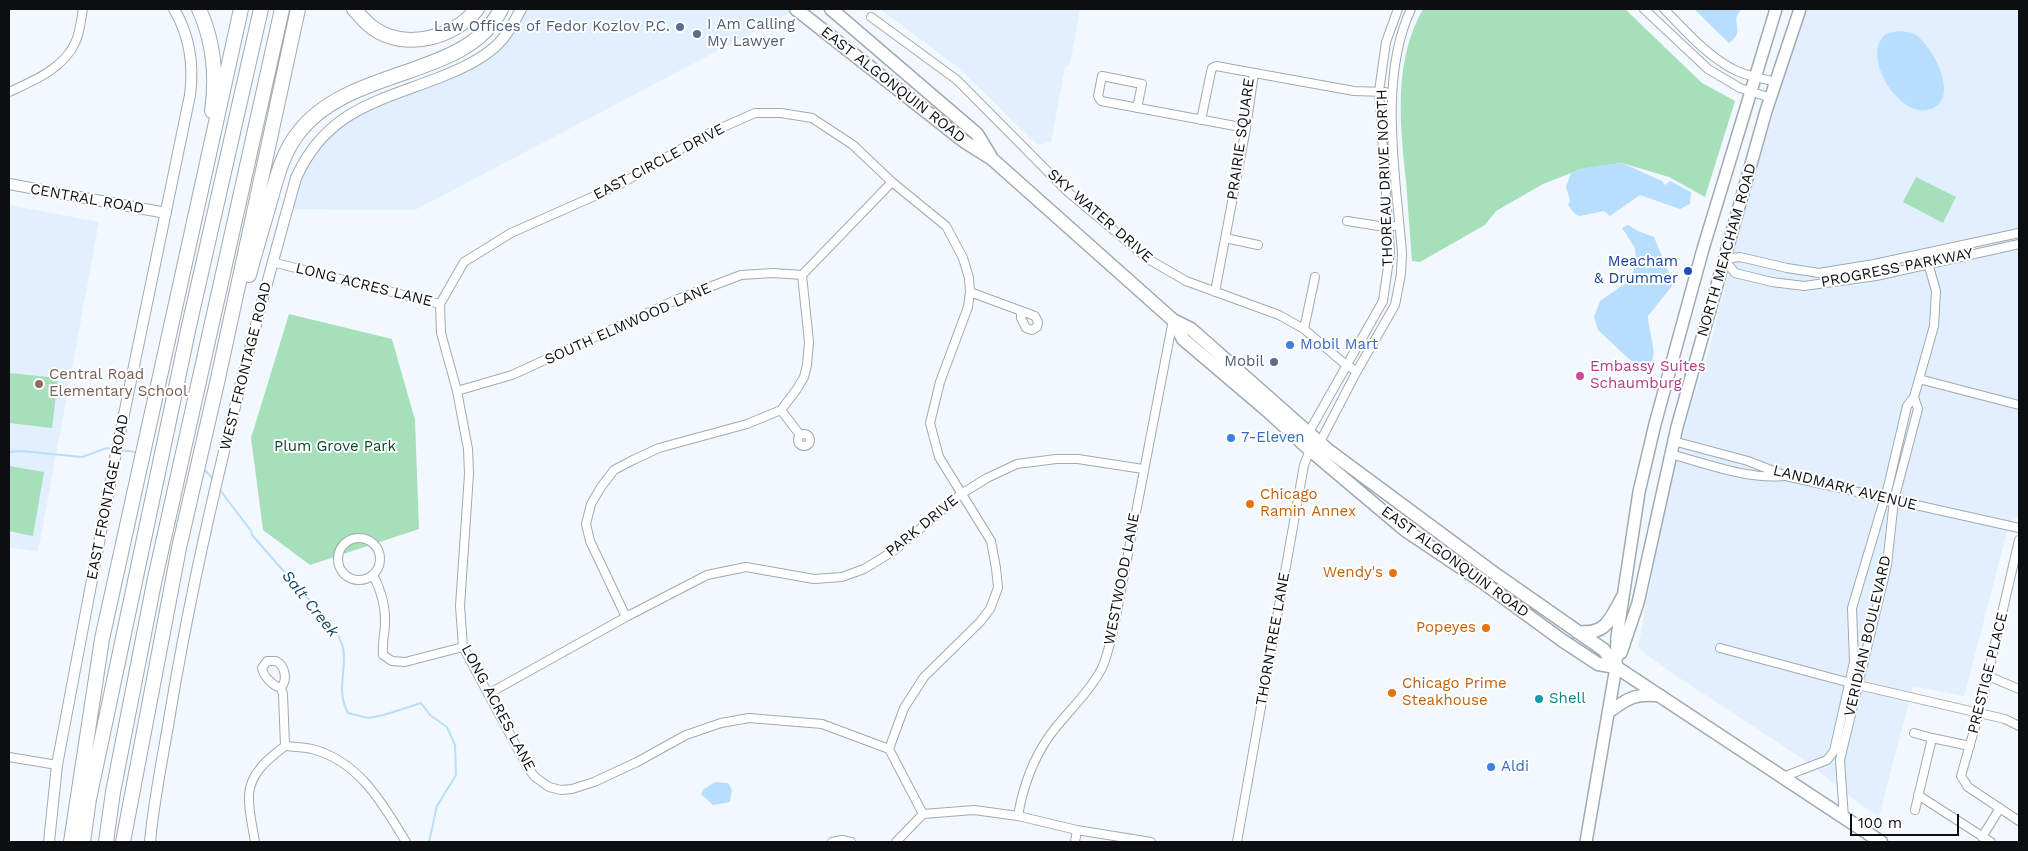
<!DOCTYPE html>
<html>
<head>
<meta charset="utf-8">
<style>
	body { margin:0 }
	#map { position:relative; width:2028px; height:851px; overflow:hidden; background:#f2f8fe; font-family:"Work Sans",sans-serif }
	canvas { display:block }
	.frame { position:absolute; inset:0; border:10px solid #0c0f12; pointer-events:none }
	.scale { position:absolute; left:1850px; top:814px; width:109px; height:22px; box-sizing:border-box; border:2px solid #0c0f12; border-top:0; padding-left:6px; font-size:15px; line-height:18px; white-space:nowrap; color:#0c0f12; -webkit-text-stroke:4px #fff; paint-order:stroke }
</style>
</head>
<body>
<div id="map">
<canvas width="2028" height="851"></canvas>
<div class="frame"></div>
<div class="scale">100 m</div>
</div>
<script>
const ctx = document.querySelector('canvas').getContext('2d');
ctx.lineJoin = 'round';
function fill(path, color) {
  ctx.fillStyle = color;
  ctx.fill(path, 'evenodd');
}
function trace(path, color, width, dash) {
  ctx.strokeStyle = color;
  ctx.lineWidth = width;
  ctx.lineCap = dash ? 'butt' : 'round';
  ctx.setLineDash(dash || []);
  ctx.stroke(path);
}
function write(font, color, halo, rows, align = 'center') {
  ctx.font = font + ' "Work Sans",sans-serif';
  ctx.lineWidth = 4;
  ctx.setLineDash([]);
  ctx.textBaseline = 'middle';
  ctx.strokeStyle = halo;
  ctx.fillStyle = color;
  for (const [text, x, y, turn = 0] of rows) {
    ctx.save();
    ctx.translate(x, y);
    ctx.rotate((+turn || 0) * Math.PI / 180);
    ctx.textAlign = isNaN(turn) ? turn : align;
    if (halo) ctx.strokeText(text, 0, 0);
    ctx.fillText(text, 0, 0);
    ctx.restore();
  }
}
fill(new Path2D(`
	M521,9H797L415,210L288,209L296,178L328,130L489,51Z
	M880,9H1080L1070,65L1065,67L1051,142L1038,145L955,65Z
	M1803,9H2019V517L2010,521L1964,696L1913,686L1879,817L1855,800L1807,762L1666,669L1638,648L1664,512L1688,416L1709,350L1734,251Z
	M9,205L99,222L38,552L9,547Z`), '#e1efff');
fill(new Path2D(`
	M1423,9H1625L1702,83L1735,101L1705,197L1669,177L1622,163L1581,169L1543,184L1496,211L1485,225L1420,262L1412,261C1410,235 1408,208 1406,181C1400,123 1393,62 1423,9Z
	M1916,177L1956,197L1943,223L1903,202Z
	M289,314L392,339L415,420L419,529L310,565L263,530L251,438Z
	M9,373L58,378L52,428L9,423Z
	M9,466L44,472L33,536L9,531Z`), '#a5e0bb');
fill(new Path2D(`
	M1694,9H1742C1728,21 1747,31 1729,43Z
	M1901,31C1906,32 1912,32 1916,35C1934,48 1963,103 1927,110C1897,116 1860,53 1886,34C1890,32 1896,32 1901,31Z
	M1622,163L1662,181L1665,185L1670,181L1691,192L1690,204L1680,209L1640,195L1610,216L1604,211L1579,216L1574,213L1568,205L1570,200L1566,187L1571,173L1584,168Z
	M1628,225L1638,231L1654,237L1671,278L1672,286L1648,316C1648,329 1657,351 1652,361L1648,364L1640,365L1629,359L1598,330L1594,317L1600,301L1630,280L1636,263L1635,248L1622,228Z
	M715,782L728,783L732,790L730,802L713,805L701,794L704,789Z`), '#b7defd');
trace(new Path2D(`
	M120,450L135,452
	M9,452L21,451L82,457L107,448L112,449
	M203,468L213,479
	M220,490L251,531L252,535L337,632C339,637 341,642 343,647C348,670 335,689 348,713L368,718L384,715L421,703L430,715L447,727L455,745L456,775L437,806L429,842`), '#b7defd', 2);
const minor = new Path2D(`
	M1644,9L1708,69L1740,88L1771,98
	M1664,9C1684,29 1705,54 1731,68C1744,76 1761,78 1776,82
	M871,17L957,80L1068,192L1148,259L1186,281L1279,315L1304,329L1346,365L1357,371
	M9,92C33,81 63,69 75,43C80,33 81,20 83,9
	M1137,108L1142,84L1102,76L1098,96L1101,101L1246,128
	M1201,120L1211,72L1212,68L1216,66L1354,91L1385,92
	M1347,221L1385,227L1393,226
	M1225,238L1258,245
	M1724,259L1735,273L1772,282L1804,286L1876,276L2019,244
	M1724,259L1740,257L1787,268L1819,273L1874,264L2019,233
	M272,262L440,304L441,333L457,391L468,449L469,474L460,606L463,647L528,768L535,777L549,787L561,790L572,789L594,782L637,762L686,735L721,723L749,718L822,724L889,749L923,814
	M970,292L1035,316L1038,322L1037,327L1032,330L1026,328L1021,318V312
	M1215,292L1246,128L1254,73
	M440,304L464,262L511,233L617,186L705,135L755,113H781L812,118L853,145L892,182L946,226L963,258L969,278L970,292L968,307L940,382L930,423L939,457L991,541L996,568L998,588L990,609L980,622L924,677L904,708L889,749
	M1304,329L1315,277
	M1919,379L2019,405
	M457,391L512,375L678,299L741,275L773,273L802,275
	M781,410L800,435
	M798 440a6 6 0 1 1 12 0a6 6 0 1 1-12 0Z
	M1309,435V432L1383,301L1390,253L1379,91L1386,42L1398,9
	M1673,441L1748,461L1786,476L2019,528
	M1670,454C1705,463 1748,480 1784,476
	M338 559a21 21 0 1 1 42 0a21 21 0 1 1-42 0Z
	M2019,540L1979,713L1961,776L1968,787L2019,821
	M373,575C381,590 386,609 385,626C384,636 382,645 383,655L392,661L405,662L463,647
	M626,617L590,541L586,524L591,504L601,487L614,470L633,460L659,448L747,424L781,410L797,389L804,377L807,365L809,342L802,275L892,182
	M1720,648L1858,685L2005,719L2019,726
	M1988,676L2019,689
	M488,694L626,617L707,575L746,567L814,579L842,577L864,569L895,550L961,494L987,478L1017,464L1056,459H1078L1143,469
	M1914,733L1932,738
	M285,746C294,747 303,747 312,749C359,761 383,804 406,842
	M9,757L57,765
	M1783,777L1827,760L1834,751L1854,662L1852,608L1888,487L1907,406L1914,397L1934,326L1936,291L1925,253
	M1918,795L1991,842
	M1915,810L1932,738L1970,746
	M1018,816C1023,786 1033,759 1050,735C1067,712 1089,693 1102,668C1107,657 1110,643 1113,632L1173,320
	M1844,818L1840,760L1887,565L1894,500L1918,409L1914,397
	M1982,837L2000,808
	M255,842C253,828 248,810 249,795C250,773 269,758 285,746L283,694L281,688C288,679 285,666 276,661H267L262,668C263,676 273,686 281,688
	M832,842L842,840L851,842
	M896,842L923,814L974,810L1018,816L1077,830L1151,842
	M1075,842L1077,830
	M1237,842L1304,465L1310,450L1320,442L1357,371L1395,305L1401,274L1402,253C1396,177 1378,79 1411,9`);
const tertiary = new Path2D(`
	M9,184L166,213
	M49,842L57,765L115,458L190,95C194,64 190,36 174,9
	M150,842C154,797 164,752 171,708C201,529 247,353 296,178C326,111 376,102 438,78C459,70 482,60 498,44C508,34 515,21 521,9`);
const secondary = new Path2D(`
	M1621,653L1638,603L1677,427L1766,111L1800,9
	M1608,713C1627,698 1636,693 1661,696
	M1586,842L1616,667L1617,637L1639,492L1655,424L1703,249L1776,9`);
const primary = new Path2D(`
	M796,9L965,142L992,159L1173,320L1191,329L1328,450L1498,576L1604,650L1616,667L1881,842
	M831,9L977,134L991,157
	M1173,320L1183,339L1270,413L1310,450L1405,530L1481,581L1563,641L1598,664L1616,667
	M1577,632C1606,635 1610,620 1622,598`);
const motorway = new Path2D(`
	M199,9C213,40 217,76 212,111
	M354,9C360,16 366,23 373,28C405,51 454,38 477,9
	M249,275C255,252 262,229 269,205C276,180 282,153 299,132C350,66 467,79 501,9
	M71,842L102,639L241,9
	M83,842L89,799L189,326L261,9
	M106,842L113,792L154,583L282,9
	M123,842L179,548L217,383L298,9`);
trace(minor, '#a1aab3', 10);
trace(tertiary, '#a1aab3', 12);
trace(secondary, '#a1aab3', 14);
trace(primary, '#a1aab3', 15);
trace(motorway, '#a1aab3', 16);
trace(minor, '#fff', 8);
trace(tertiary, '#fff', 10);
trace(secondary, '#fff', 11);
trace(primary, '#fff', 12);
trace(motorway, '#fff', 14);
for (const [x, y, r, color] of [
	[680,27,5,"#5c6f8a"],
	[697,34,5,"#5c6f8a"],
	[1688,271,5,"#1a4fb4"],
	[1290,345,5,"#3f7fe0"],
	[1274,362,5,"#5c6f8a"],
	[1580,376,5,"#d1479c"],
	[39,384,5,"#8d6e63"],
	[1231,438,5,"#3f7fe0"],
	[1250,504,5,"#e8710a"],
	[1393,573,5,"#e8710a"],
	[1486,628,5,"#e8710a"],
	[1392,693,5,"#e8710a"],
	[1539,699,5,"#0f9aa8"],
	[1491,767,5,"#3f7fe0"]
]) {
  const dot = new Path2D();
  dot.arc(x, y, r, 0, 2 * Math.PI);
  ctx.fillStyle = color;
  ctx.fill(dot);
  trace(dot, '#fff', 2);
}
write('15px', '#4e5e75', '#fff', [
	["I Am Calling",707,25,"left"],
	["My Lawyer",707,42,"left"],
	["Law Offices of Fedor Kozlov P.C.",670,27],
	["Mobil",1264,362]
], 'right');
write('15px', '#0c0f12', '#fff', [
	["EAST ALGONQUIN ROAD",893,85,38],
	["PRAIRIE SQUARE",1241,139,-82],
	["EAST CIRCLE DRIVE",659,162,-28],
	["THOREAU DRIVE NORTH",1385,178,-92],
	["CENTRAL ROAD",87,199,10],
	["SKY WATER DRIVE",1100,216,41],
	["NORTH MEACHAM ROAD",1727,250,-74],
	["PROGRESS PARKWAY",1897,268,-11],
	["LONG ACRES LANE",364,285,14],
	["SOUTH ELMWOOD LANE",628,324,-24],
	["WEST FRONTAGE ROAD",246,366,-76],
	["LANDMARK AVENUE",1845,488,14],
	["EAST FRONTAGE ROAD",108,497,-79],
	["PARK DRIVE",922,526,-39],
	["EAST ALGONQUIN ROAD",1455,562,36],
	["WESTWOOD LANE",1122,579,-79],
	["VERIDIAN BOULEVARD",1868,636,-77],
	["THORNTREE LANE",1273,639,-80],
	["PRESTIGE PLACE",1988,673,-76],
	["LONG ACRES LANE",498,708,62]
]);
write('15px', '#164399', '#fff', [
	["Meacham",1678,262],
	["& Drummer",1678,279]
], 'right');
write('15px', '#366cbe', '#fff', [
	["Mobil Mart",1300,345],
	["7-Eleven",1241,438],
	["Aldi",1501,767]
], 'left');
write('15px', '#b23c85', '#fff', [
	["Embassy Suites",1590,367],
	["Schaumburg",1590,384]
], 'left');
write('15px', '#785e54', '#fff', [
	["Central Road",49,375],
	["Elementary School",49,392]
], 'left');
write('15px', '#09472a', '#fff', [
	["Plum Grove Park",335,447]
]);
write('15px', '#c56008', '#fff', [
	["Chicago",1260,495],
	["Ramin Annex",1260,512],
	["Wendy's",1383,573,"right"],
	["Popeyes",1476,628,"right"],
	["Chicago Prime",1402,684],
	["Steakhouse",1402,701]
], 'left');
write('15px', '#0d838f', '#fff', [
	["Shell",1549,699]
], 'left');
write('italic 16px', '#124466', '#fff', [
	["Salt Creek",310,604,51]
]);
</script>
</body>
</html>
